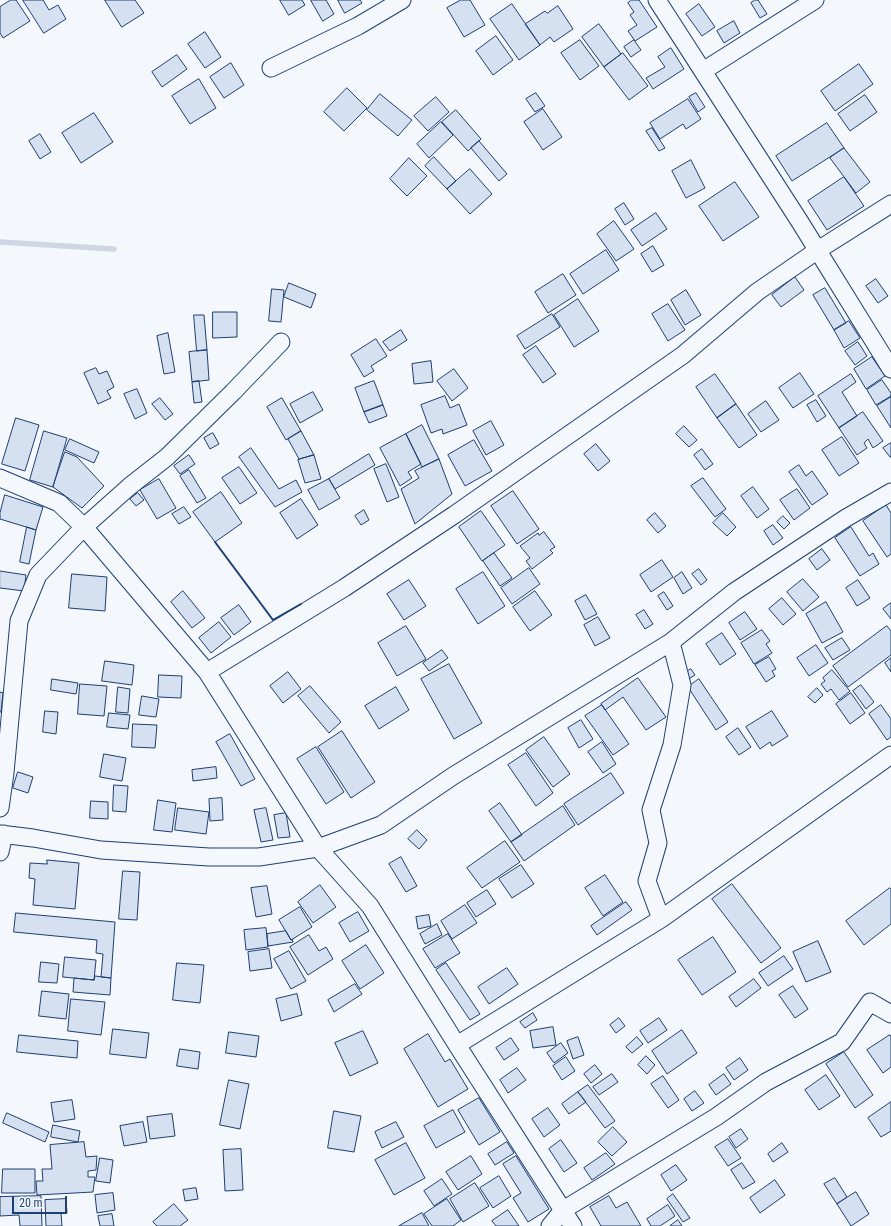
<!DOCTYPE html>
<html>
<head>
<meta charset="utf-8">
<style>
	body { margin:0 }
	#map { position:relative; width:891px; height:1226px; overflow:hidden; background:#f4f7fb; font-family:"Roboto Condensed",sans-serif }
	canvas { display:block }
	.scale { position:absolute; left:12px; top:1196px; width:55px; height:18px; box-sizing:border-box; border:2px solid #1d3f73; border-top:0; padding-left:5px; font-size:12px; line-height:14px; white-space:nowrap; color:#1d3f73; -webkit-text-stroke:3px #f4f7fb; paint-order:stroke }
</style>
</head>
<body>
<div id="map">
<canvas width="891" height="1226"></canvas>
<div class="scale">20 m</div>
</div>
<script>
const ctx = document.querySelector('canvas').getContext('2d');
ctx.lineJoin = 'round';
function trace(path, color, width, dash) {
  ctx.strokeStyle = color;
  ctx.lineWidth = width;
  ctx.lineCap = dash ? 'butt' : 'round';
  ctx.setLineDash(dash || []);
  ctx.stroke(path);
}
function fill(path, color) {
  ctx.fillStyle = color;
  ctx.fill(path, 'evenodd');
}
trace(new Path2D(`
	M0,242L114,249`), '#cfd7e4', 5.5);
const building = new Path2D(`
	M11,0H16L30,21L3,38L0,33V7Z
	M23,0H43L49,10L58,5L66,19L44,33Z
	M105,0H135L144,13L122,27Z
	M280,0H302L305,5L289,15Z
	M311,0H326L334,14L323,21Z
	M338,0H360L362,3L345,13Z
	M461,0H470L485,25L464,37L447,8Z
	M632,0H639L657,27L635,41L628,31L637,25L630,15L634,12L628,3Z
	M755,0H758L767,14L760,18L751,3Z
	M512,4L540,45L519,60L490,19Z
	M699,4L715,27L702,36L686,14Z
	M558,6L573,29L554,42L550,37L540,45L525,24L545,11L547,13Z
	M734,21L740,33L724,43L717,31Z
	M599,24L621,54L604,67L582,37Z
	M205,32L221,57L205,68L188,44Z
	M496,36L513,60L493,75L476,51Z
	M580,40L599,66L580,80L561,53Z
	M634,40L641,50L631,57L624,47Z
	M671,48L684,69L653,89L646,78L665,67L658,57Z
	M623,53L648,86L629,100L604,67Z
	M177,55L187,69L162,87L152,72Z
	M231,63L244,85L224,98L210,77Z
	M859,64L873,84L835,111L821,91Z
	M199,79L216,108L190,124L172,96Z
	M347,88L367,108L344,131L324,112Z
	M536,93L545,106L535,112L526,99Z
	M696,93L705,107L698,112L689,97Z
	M380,94L412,120L398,136L367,110Z
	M865,95L877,112L850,131L838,114Z
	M436,97L449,112L428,131L414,116Z
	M688,99L701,119L686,129L683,124L660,139L650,123Z
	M543,109L562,137L543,150L524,122Z
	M456,110L481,139L468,151L442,122Z
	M94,113L113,142L81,163L62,133Z
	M441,122L453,135L429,158L417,144Z
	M827,123L844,148L792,181L776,156Z
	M652,128L665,148L659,151L646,131Z
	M40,134L51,152L40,159L29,141Z
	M479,141L507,174L499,181L471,148Z
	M844,148L870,182L856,193L830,158Z
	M434,157L456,181L447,189L425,166Z
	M409,158L427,176L407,196L390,179Z
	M691,160L705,188L686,198L672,171Z
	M470,169L492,194L470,214L447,189Z
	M844,177L864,206L827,230L808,201Z
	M735,182L759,217L723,241L699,206Z
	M624,203L634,219L625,225L615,209Z
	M656,213L667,229L642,246L631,230Z
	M614,221L634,249L616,261L597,234Z
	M653,246L664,265L652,272L641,254Z
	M606,250L619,270L583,294L570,274Z
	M563,274L576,295L548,313L535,292Z
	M795,277L804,290L781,307L772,295Z
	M876,279L888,296L878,303L866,286Z
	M289,283L316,294L311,308L284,297Z
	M825,288L846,323L834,330L813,295Z
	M272,289L284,290L281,322L269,321Z
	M686,290L701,315L685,325L671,300Z
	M578,299L599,331L574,347L554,315Z
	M668,304L685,330L668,341L652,314Z
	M213,312H237V337L213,338Z
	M552,314L560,327L525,349L517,336Z
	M194,315H204L207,350L197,351Z
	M849,321L860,338L844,348L834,330Z
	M401,330L407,340L390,351L383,342Z
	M168,333L175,372L164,374L157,336Z
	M376,339L387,356L371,366L374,371L364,377L351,355Z
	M858,342L867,356L855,365L845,351Z
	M536,346L556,374L543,383L523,355Z
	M207,350L209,380L192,382L189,352Z
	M872,357L885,376L866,389L854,369Z
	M431,361L433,382L414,384L412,364Z
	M96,368L99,374L107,371L114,387L107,391L111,398L98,404L84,373Z
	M454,369L468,388L452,401L437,381Z
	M800,373L814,394L793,408L779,388Z
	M715,374L736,404L717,418L696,387Z
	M851,374L856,382L842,392L857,416L839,428L818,396Z
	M882,380L891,393V396L876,405L867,390Z
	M199,381L202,402L194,403L192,382Z
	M374,381L383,405L364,412L355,388Z
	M137,389L147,413L135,419L124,394Z
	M313,392L323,410L300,423L290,404Z
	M445,396L450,408L459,404L467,425L443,434L442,429L431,433L421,405Z
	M891,397V428L877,406Z
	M160,398L173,414L165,420L152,404Z
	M282,398L301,431L286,440L267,407Z
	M816,400L826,416L817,422L807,405Z
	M766,401L779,420L761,432L748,414Z
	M736,404L757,435L739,448L717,418Z
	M383,405L387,416L369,423L364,412Z
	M863,412L883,441L873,448L868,439L864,443L867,448L857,455L839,428Z
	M16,418L39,425L25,471L2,464Z
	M491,421L504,445L486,455L473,431Z
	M422,425L439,459L422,467L406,434Z
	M684,426L697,440L689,447L676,434Z
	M44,431L67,438L53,487L30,480Z
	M301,431L314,455L299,459L288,439Z
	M213,433L219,444L210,449L204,438Z
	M406,434L421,464L408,472L412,478L400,486L380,448Z
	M842,437L859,463L839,476L822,450Z
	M70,439L99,452L94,463L65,450Z
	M474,440L492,471L465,486L448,455Z
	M891,443V457H890L883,448Z
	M596,444L610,461L598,471L584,454Z
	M251,448L279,489L296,480L302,492L275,507L239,457Z
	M702,449L713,464L705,470L694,455Z
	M65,452L77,457L104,486L82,508L53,487Z
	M369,454L375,465L335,489L329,479Z
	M189,455L195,464L180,474L174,466Z
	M314,455L321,479L305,483L298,460Z
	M439,459L452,494L415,524L401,489L419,478L415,471Z
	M386,464L399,497L387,502L374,469Z
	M799,465L806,476L812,471L828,494L812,505L789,472Z
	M239,467L257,493L240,504L222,478Z
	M189,470L206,498L197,503L180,476Z
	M703,478L726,509L715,517L691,486Z
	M159,479L176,508L157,519L140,490Z
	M329,479L340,498L319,510L308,490Z
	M753,487L769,509L757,518L741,496Z
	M797,489L810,508L794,520L780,500Z
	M513,491L539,529L517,544L491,506Z
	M221,492L242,523L215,542L193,512Z
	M138,493L144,500L136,506L130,499Z
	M5,495L43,507L36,530L0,519V513Z
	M301,499L318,525L297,539L280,513Z
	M886,505L891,513V554L887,557L863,521Z
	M184,507L191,517L179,524L172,514Z
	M364,510L369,520L361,525L355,516Z
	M481,511L505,545L482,561L459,527Z
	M655,513L666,526L658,533L647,520Z
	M723,513L736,527L727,536L713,523Z
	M783,516L790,523L784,529L777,522Z
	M773,525L783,538L773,545L764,531Z
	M27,527L36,530L29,564L20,562Z
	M851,527L869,556L873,553L879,564L860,576L835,538Z
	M544,532L555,547L550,550L553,553L532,569L526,561L530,558L520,546L538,533L539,535Z
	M822,549L830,560L817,570L809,559Z
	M494,553L512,578L500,586L483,561Z
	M662,560L673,577L651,592L640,575Z
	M529,568L540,584L512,604L501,588Z
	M699,569L707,580L701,585L692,574Z
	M0,571L26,575L24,591L0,588Z
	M483,572L505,606L478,624L456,589Z
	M682,572L692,588L683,594L674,578Z
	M72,574L107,577L105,611L69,608Z
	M803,579L819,597L803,611L787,592Z
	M409,580L426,606L404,620L387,594Z
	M858,580L870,598L857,606L846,588Z
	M183,591L205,618L192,628L171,602Z
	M535,591L552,615L530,631L513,607Z
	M664,592L673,606L667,610L658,596Z
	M586,595L597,614L585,620L575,601Z
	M782,598L796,614L783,625L769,609Z
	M826,602L843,632L822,643L806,614Z
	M891,603V619L883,609Z
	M239,605L251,622L234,635L221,618Z
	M644,610L653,624L645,629L636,615Z
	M745,612L757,629L740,640L729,623Z
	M598,617L610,638L595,646L584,625Z
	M219,622L231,637L211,653L199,638Z
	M406,626L426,659L397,676L378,643Z
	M887,626L891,631V655L848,687L833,666Z
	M762,630L770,641L766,644L772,653L754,664L741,643Z
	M722,633L736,654L720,665L706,644Z
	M842,638L850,650L833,660L825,648Z
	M816,645L828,663L809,676L797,658Z
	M442,650L448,658L429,671L423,663Z
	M769,657L776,669L772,671L775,676L766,682L755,665Z
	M891,658V672L885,663Z
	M105,661L134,665L132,685L102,681Z
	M449,664L482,723L454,739L421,679Z
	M691,669L695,675L687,680L683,674Z
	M832,670L850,691L839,700L831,689L827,692L821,684L825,681L823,678Z
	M288,672L301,689L283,703L270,686Z
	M159,675L182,676L181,698L158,697Z
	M638,678L666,717L646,730L623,697L605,710L601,704Z
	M52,679L78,683L76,694L51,690Z
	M699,679L728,722L716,730L688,687Z
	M80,684L107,686L104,716L78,714Z
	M861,685L874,702L866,709L853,691Z
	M310,686L341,722L329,733L298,696Z
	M118,687L130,689L128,713L116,712Z
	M396,687L409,710L379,729L365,706Z
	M817,688L823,695L815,703L808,697Z
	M0,692L3,693L1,712H0Z
	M851,693L865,713L850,724L836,704Z
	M142,696L159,699L156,717L139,715Z
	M602,705L629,744L613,755L585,716Z
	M881,705L891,719V737L887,740L869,714Z
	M45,711L58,712L56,734L43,732Z
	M772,711L788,736L772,746L770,742L760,749L746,727Z
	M109,713L130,715L128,729L107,727Z
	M581,720L593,739L579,748L568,728Z
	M133,724L157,725L155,748L132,747Z
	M738,728L751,747L739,755L726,737Z
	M342,731L375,782L351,798L318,747Z
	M230,734L255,779L241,786L216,742Z
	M544,737L570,774L553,787L526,750Z
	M602,742L616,764L603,773L588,752Z
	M316,747L344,792L326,804L297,759Z
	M526,753L553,793L536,806L508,765Z
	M104,754L126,758L122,781L100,777Z
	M216,767L217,778L193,781L192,770Z
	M18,772L33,777L28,793L13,788Z
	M611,773L624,793L578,825L564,804Z
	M114,785L128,786L126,812L113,811Z
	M222,798L223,820L210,821L209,799Z
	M158,800L176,803L172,832L154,830Z
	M91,801L108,802V819L90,818Z
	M500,803L522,835L511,842L489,811Z
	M563,806L575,825L524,861L511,842Z
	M178,808L209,812L206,834L175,830Z
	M266,808L273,840L261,842L254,810Z
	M286,813L290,837L278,838L274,815Z
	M417,830L427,840L419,849L408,839Z
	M505,841L520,862L482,888L467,868Z
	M401,857L417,886L406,892L389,864Z
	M47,860L79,863L75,909L33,905L35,879L29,878L30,863L47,864Z
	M521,865L534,884L512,898L499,879Z
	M123,871L140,872L137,920L119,919Z
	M605,875L623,902L603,916L585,888Z
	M732,884L781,948L761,963L712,899Z
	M320,885L336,907L313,923L298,902Z
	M267,886L272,914L256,917L251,888Z
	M890,888L891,889V924L864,945L846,921Z
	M487,890L496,904L476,917L467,903Z
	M626,902L632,910L597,935L591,926Z
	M465,905L477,923L452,939L441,921Z
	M300,907L312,927L291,940L279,920Z
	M358,912L369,931L350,942L339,923Z
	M16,913L115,922L111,978L101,977L103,954L96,953L97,940L14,932Z
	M429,915L431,926L418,929L416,917Z
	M437,924L442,935L425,944L420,934Z
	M266,928L268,947L246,950L244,930Z
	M286,931L291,940L292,939L293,942L268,946L267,934Z
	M448,934L460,953L435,968L423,949Z
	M309,935L319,951L326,947L333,959L308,975L290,947Z
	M713,937L736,972L702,995L678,960Z
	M818,941L831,972L806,982L793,952Z
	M366,945L384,973L360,989L342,961Z
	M269,949L272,968L250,971L248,952Z
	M289,951L306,981L291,989L274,959Z
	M784,956L793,969L768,986L759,973Z
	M65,957L96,960L94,980L63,977Z
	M41,962L59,964L57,983L39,982Z
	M177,963L204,965L200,1003L173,1000Z
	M446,963L480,1014L470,1020L436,970Z
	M507,968L518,984L489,1004L478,987Z
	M95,976L111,978L110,995L73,992L74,978L94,980Z
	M754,979L761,988L736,1007L729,997Z
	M355,984L362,994L334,1012L328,1000Z
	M793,986L808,1009L795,1018L779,995Z
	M42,991L69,994L66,1019L39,1016Z
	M297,994L302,1015L281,1021L276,999Z
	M71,999L105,1002L101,1035L68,1031Z
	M533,1013L537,1020L525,1028L520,1022Z
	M619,1018L625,1026L616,1033L610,1025Z
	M659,1018L667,1030L648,1043L640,1031Z
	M553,1027L556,1045L533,1048L530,1031Z
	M113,1029L149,1033L146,1058L110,1054Z
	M682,1030L697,1053L667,1074L652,1051Z
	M363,1031L378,1063L350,1076L335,1043Z
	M229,1032L259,1036L256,1057L226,1053Z
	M428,1034L445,1062L450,1059L468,1089L438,1107L404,1049Z
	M19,1035L78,1041L77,1058L17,1052Z
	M890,1035L891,1037V1067L883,1073L867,1050Z
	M578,1037L584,1055L573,1059L567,1041Z
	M637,1037L643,1044L632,1053L626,1047Z
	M511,1038L519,1050L504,1060L496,1048Z
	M561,1043L568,1053L554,1063L547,1053Z
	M180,1049L200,1052L198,1069L177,1066Z
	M844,1052L873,1095L855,1108L826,1064Z
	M646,1056L655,1065L647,1074L638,1065Z
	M566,1057L575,1071L562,1080L553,1066Z
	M740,1058L748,1070L734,1080L726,1068Z
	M595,1065L602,1074L591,1083L584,1074Z
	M517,1068L526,1080L508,1093L500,1080Z
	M612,1074L618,1082L599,1095L593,1087Z
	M724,1074L731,1084L716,1095L709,1085Z
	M826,1075L840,1096L819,1110L805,1090Z
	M663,1076L679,1100L668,1108L651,1084Z
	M229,1080L249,1084L240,1129L220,1125Z
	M588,1085L615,1121L605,1128L578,1092Z
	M695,1091L704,1103L692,1111L684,1099Z
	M578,1092L586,1102L569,1114L562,1104Z
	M479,1098L500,1132L479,1145L458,1110Z
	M72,1100L75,1119L54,1122L51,1103Z
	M891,1102V1131L881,1137L868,1118Z
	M548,1108L560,1125L544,1137L532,1119Z
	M453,1110L465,1132L436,1148L424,1126Z
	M334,1111L361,1116L354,1152L328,1148Z
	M7,1113L49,1132L45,1142L3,1123Z
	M172,1114L175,1136L150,1139L147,1117Z
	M143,1122L147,1142L124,1146L120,1126Z
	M396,1122L404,1137L382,1148L375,1132Z
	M53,1125L80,1131L78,1142L51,1137Z
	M613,1127L627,1142L612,1156L598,1142Z
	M741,1129L748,1139L736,1148L729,1137Z
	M728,1139L741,1158L728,1166L715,1147Z
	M561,1140L577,1163L564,1172L549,1149Z
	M84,1142L86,1157L97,1156L96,1170L88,1171V1177H95L93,1192L37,1195L36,1181H43L42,1169H52L50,1145Z
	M507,1142L514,1153L495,1165L488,1154Z
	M406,1143L425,1178L394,1195L375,1160Z
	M782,1143L788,1152L773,1162L768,1154Z
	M241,1149L243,1190L225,1191L223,1150Z
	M606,1153L615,1164L592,1180L584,1168Z
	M471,1156L482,1174L458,1190L446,1172Z
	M516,1156L549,1209L528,1222L513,1198L521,1193L503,1164Z
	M100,1158L113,1160L110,1183L96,1181Z
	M742,1163L755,1182L743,1189L731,1170Z
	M676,1165L687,1180L671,1191L661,1175Z
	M3,1169H35V1193H2Z
	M499,1176L511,1196L493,1208L480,1188Z
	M835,1178L847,1197L837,1204L824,1184Z
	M442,1179L452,1194L434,1206L424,1191Z
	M775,1180L785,1195L760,1213L750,1198Z
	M475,1183L489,1206L463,1222L450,1199Z
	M196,1188L198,1199L185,1201L183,1190Z
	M856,1192L869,1214L851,1226L837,1204Z
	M113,1193L115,1210L97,1213L95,1195Z
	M673,1194L690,1218L683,1222L667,1199Z
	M41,1196L42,1226H20L19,1215L0,1216V1197Z
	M609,1196L616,1208L627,1202L641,1226H601L590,1207Z
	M66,1199L67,1213H61L62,1226H46L45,1200Z
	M447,1199L461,1220L453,1226H432L424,1214Z
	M174,1204L188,1220L180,1226H157L153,1222Z
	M668,1205L675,1216L660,1226H651L647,1219Z
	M508,1210L519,1226H496L492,1221Z
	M422,1213L429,1226H399Z
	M112,1214L114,1226H100L98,1216Z
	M678,1220L682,1226H670Z`);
fill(building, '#d5e0f0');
trace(building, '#1d3f73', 1);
const minor = new Path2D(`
	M657,0L800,222L891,369
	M271,68L358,26L402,0
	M703,71L815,0
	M0,478L59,503L84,527L207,672L318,848L370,906L457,1045L573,1226
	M207,672L344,588L454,515L683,355L757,292L818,250L891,204
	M0,808L5,773L19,621L38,575L84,527L130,486L167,457L233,392L281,342
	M0,834L33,838L101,850L209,857H259L318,848L381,825L453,776L671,642L734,592L846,518L891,492
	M0,852L4,834
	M661,919L647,881L658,843L651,810L672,745L682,685L671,642
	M457,1045L661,919L891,755
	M550,1226L563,1210L716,1117L766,1082L842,1042L870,1002L891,1014`);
trace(minor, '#1d3f73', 19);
trace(minor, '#f4f7fb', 17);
trace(new Path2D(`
	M215,542L273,620L301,604`), '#1d3f73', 2);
</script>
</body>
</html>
